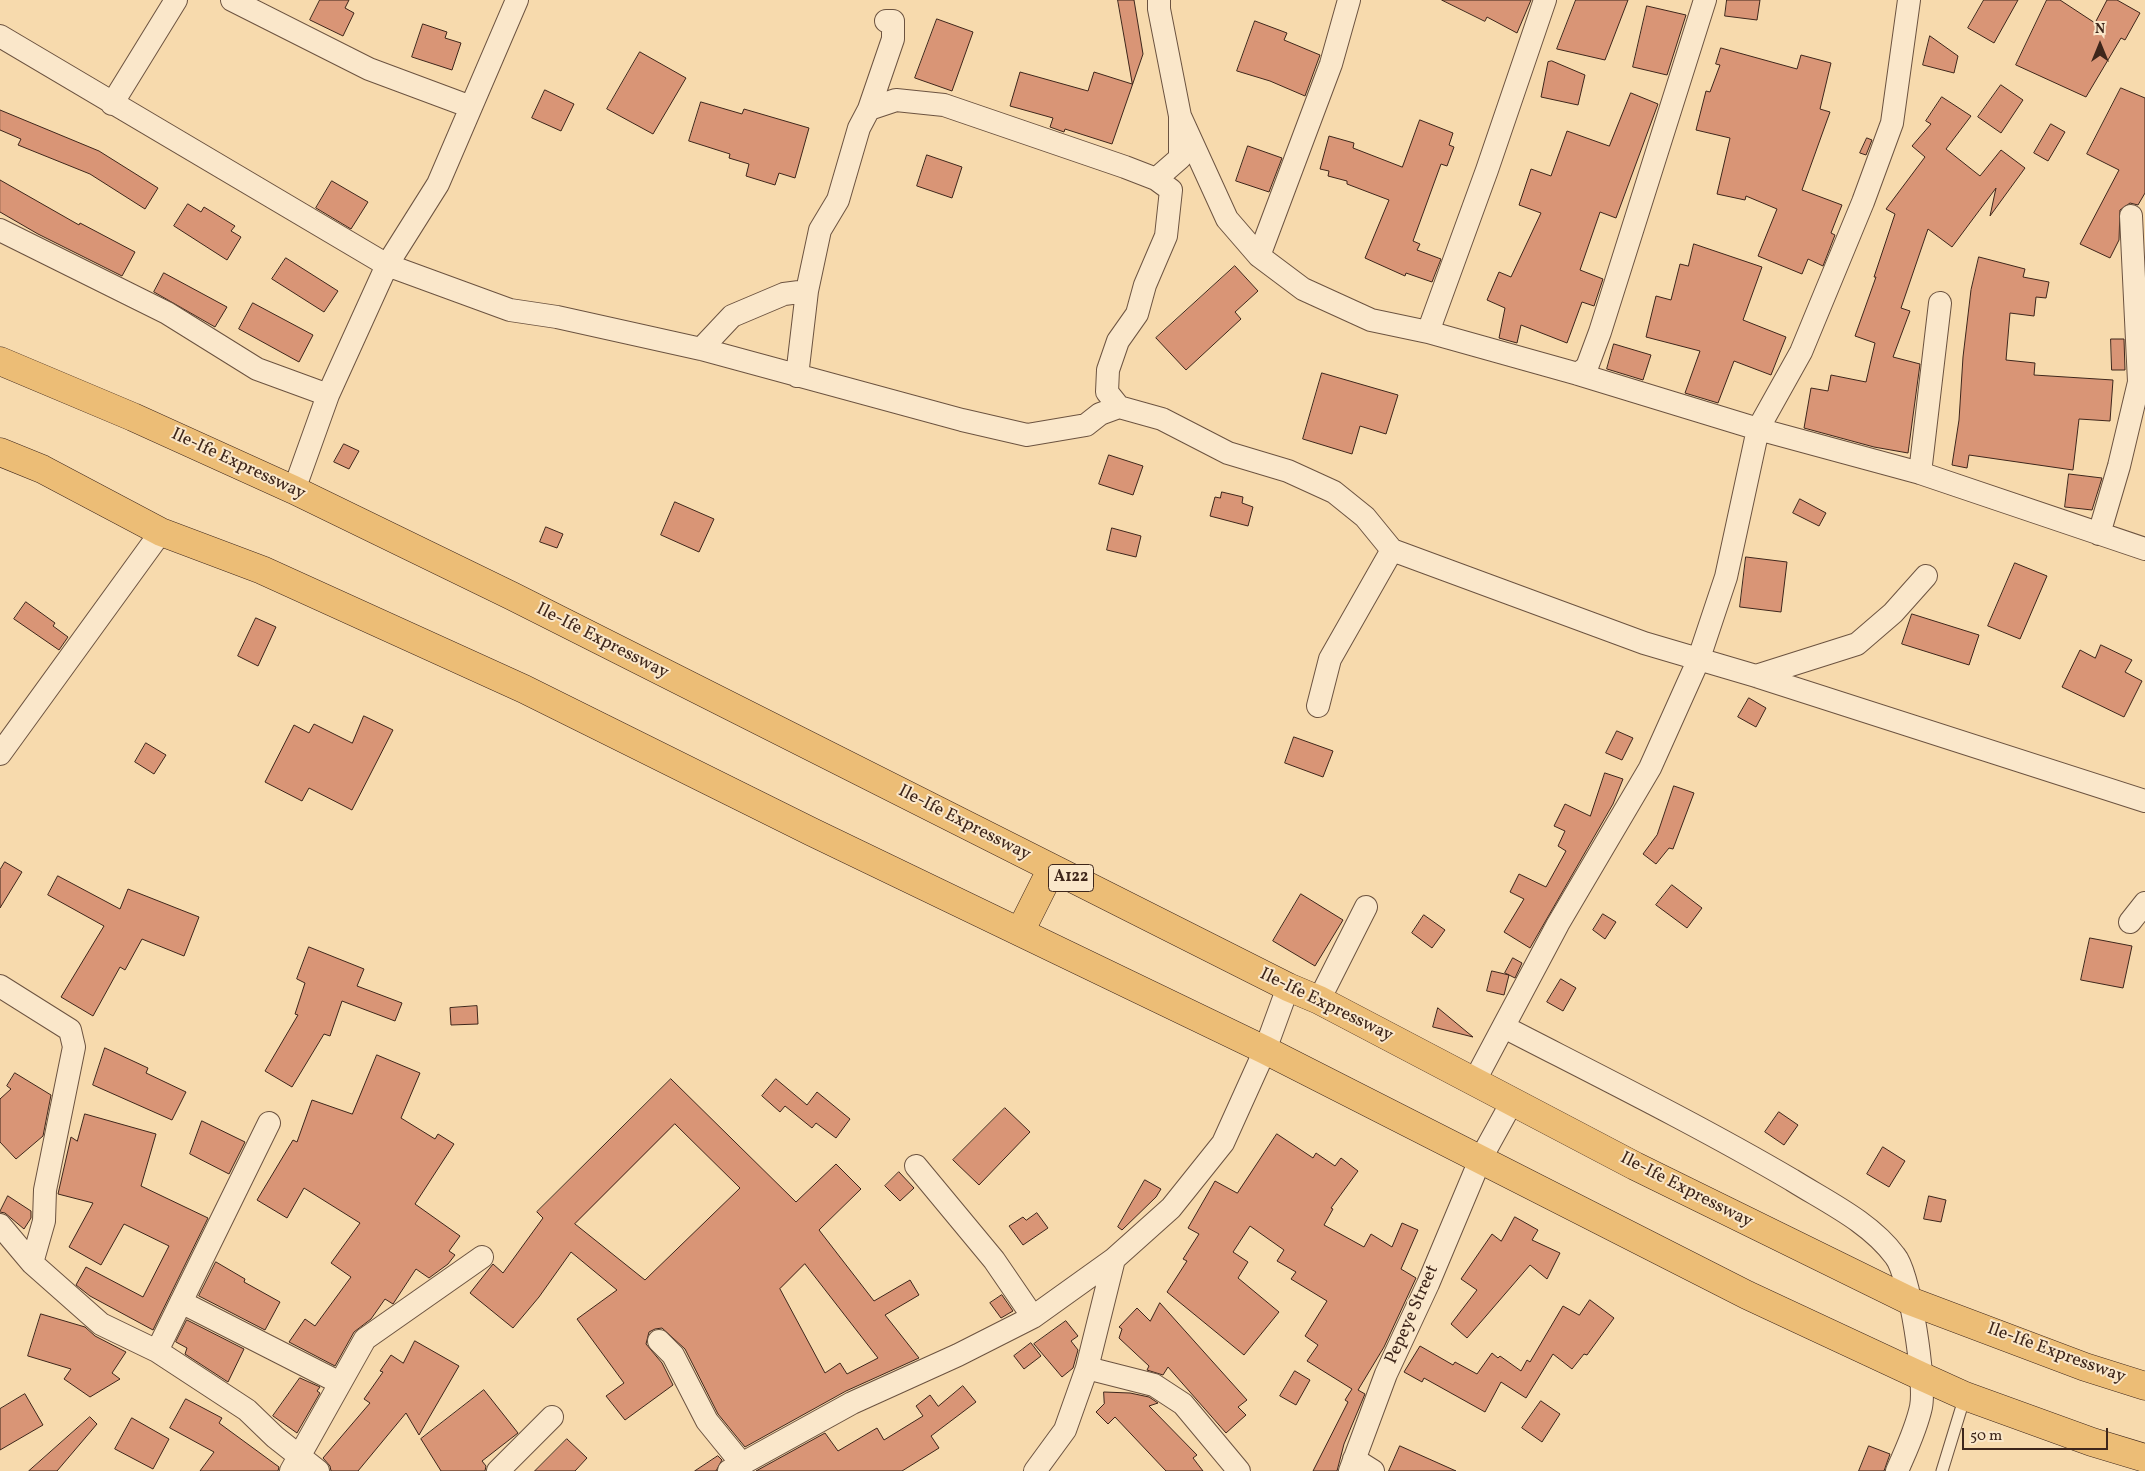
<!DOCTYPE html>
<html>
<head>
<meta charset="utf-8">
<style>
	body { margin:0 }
	#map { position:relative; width:2145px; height:1471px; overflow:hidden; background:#f7daad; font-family:Vollkorn,serif }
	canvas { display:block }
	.north { position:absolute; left:2075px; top:20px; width:50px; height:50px; -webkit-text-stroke:4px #fae7ca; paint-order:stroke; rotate:0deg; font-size:14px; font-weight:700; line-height:20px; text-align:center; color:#3e261b }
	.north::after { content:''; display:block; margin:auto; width:18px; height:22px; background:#3e261b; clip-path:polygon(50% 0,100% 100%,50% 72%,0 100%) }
	.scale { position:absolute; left:1962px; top:1428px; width:146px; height:22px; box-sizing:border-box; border:2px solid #3e261b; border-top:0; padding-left:6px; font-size:15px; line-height:18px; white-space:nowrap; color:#3e261b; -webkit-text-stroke:4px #fae7ca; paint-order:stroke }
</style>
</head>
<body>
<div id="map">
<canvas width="2145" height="1471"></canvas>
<div class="north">N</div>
<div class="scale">50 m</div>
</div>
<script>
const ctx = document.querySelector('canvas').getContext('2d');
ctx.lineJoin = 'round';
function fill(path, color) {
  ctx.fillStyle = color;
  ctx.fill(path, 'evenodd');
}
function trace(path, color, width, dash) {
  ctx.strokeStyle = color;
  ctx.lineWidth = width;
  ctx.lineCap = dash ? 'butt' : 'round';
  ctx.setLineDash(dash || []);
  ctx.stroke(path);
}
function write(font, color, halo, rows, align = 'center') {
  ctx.font = font + ' Vollkorn,serif';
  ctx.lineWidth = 4;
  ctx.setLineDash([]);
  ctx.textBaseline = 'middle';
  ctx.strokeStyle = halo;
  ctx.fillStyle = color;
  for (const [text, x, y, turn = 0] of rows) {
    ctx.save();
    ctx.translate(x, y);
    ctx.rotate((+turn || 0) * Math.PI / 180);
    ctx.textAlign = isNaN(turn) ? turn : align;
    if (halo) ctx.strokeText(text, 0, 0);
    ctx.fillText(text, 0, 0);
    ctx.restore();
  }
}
const building = new Path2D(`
	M320,0H349L345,8L354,13L343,36L310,20Z
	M1118,0H1134L1143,54L1112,144L1065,129L1064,132L1050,127L1053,118L1010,106L1020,72L1088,91L1094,72L1132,84Z
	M1442,0H1531L1517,33L1487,17L1485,21Z
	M1576,0H1628L1605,60L1557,49Z
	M1727,0H1760L1757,20L1725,16Z
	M1984,0H2018L1994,43L1968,28Z
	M2047,0H2060L2095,23L2107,0H2117L2140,13L2125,40L2121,38L2086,97L2016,65Z
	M1647,6L1686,15L1667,75L1633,67Z
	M937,19L973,32L952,91L915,78Z
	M1255,21L1287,33L1284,40L1320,55L1305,96L1270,81L1237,71Z
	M423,24L447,32L445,38L461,43L452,70L412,57Z
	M1930,36L1958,56L1954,73L1923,65Z
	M1721,48L1797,69L1801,55L1831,63L1820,109L1830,112L1802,190L1842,205L1831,233L1835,235L1823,266L1808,259L1802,274L1758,256L1777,209L1746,196L1745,200L1717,194L1730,138L1696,130L1706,91L1710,92L1720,65L1716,64Z
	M640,52L686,78L653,134L607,109Z
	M1552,61L1585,75L1578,105L1541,97L1548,62Z
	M2001,85L2023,100L2001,133L1978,117Z
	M2121,88L2145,98V193L2138,205L2130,203L2120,210L2119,240L2110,258L2080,244L2119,170L2087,154Z
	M545,90L574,104L561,131L532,118Z
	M1631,93L1658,104L1616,218L1600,212L1580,270L1603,279L1594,306L1582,302L1567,343L1521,325L1517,343L1499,338L1505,308L1487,300L1499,272L1511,277L1541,213L1519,205L1531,169L1551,176L1567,131L1609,146Z
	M1942,97L1971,116L1946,149L1980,176L2001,150L2025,168L1990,216L1996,188L1952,247L1928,229L1901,308L1910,311L1893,357L1920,364L1908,453L1874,447L1804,428L1811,388L1828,391L1831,375L1866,382L1875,343L1855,336L1876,277H1874L1895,214L1886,209L1925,157L1912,146L1931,124L1926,121Z
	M701,102L742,114L744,109L809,128L795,178L779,173L775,185L746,176L749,164L729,158L730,154L689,141Z
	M0,110L99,151L158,188L145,209L90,174L18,145L21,139L0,130Z
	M1420,120L1453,133L1449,145L1454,147L1447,166L1441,164L1413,241L1420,244L1417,250L1441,259L1432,282L1406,273L1405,276L1365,258L1389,200L1347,184V181L1328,176L1329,171L1320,169L1329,136L1354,143L1353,148L1402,167Z
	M2051,124L2065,132L2048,161L2034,153Z
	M1867,138L1872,140L1866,155L1860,153Z
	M1248,146L1282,158L1269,192L1236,181Z
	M927,155L962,167L952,198L917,186Z
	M0,180L79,225L80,223L135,252L122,276L38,234L0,212Z
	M332,181L368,202L351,229L316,208Z
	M188,204L201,212L204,207L235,226L231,231L241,237L227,260L174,226Z
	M1694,244L1762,267L1743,320L1786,337L1771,375L1734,361L1718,403L1685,393L1700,351L1646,337L1656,296L1671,300L1680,264L1688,266Z
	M1979,257L2025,269L2023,277L2049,282L2046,298L2036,297L2034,316L2010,313L2006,360L2035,363L2034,375L2113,380L2110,421L2079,419L2073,470L1969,455L1967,468L1952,465L1959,420L1963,357L1971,290Z
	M286,258L338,291L324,312L272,279Z
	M1235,266L1258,291L1235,312L1241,319L1186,370L1156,338Z
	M164,273L227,307L215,327L154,292Z
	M253,303L313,335L299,362L239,329Z
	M2111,339H2124L2125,370H2112Z
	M1614,344L1651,355L1643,380L1607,369Z
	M1322,373L1398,395L1386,434L1360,426L1352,454L1303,439Z
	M344,444L359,451L349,469L334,462Z
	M1109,455L1143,466L1133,495L1099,484Z
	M2069,474L2102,478L2092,510L2065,507Z
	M1222,492L1243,497L1242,503L1253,507L1248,526L1210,516L1215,497L1220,498Z
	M1800,499L1826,513L1819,526L1793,513Z
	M675,502L714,519L699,552L661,535Z
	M546,527L563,534L557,548L540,542Z
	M1112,528L1141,536L1136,557L1107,550Z
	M1746,557L1787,562L1781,612L1740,607Z
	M2015,563L2047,576L2020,639L1988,626Z
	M26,602L55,623L53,626L68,637L59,650L14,619Z
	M1912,614L1979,635L1969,665L1902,644Z
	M256,618L276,627L258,666L238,656Z
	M2101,645L2132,660L2125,672L2142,681L2124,717L2062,687L2080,650L2095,658Z
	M1749,698L1766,708L1756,727L1738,717Z
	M364,716L393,730L352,810L309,788L302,801L265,782L294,725L309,733L314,724L352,743Z
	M1617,731L1633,738L1622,760L1606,753Z
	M1294,737L1333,751L1323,777L1285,763Z
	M146,743L166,755L154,774L135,762Z
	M1605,773L1623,779L1613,804L1530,948L1504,932L1524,899L1510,892L1519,874L1546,887L1566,851L1558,846L1565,831L1554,826L1565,804L1590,816Z
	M1674,786L1694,793L1673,849L1669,848L1656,864L1643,854L1657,835Z
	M5,862L22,872L0,908V870Z
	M58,876L120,909L128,889L199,917L184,956L142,939L125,970L120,967L93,1016L61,997L104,926L48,895Z
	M1672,885L1702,908L1687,928L1656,905Z
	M1301,894L1343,920L1315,966L1273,941Z
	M1603,914L1616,922L1605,939L1593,930Z
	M1424,915L1445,930L1432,948L1412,933Z
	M2090,938L2132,946L2123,988L2081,980Z
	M309,947L364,969L357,986L402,1003L395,1021L342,1001L330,1036L324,1034L292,1087L265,1071L298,1015L295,1014L305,983L297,979Z
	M1513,958L1522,963L1515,978L1505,973Z
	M1492,971L1509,975L1504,995L1487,991Z
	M1561,979L1576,988L1563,1011L1547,1002Z
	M477,1006L478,1024L451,1025L450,1008Z
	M1438,1008L1473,1037L1433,1027Z
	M105,1048L148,1068L146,1073L186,1092L172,1120L93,1085Z
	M377,1055L420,1073L401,1118L435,1139L438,1134L454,1144L415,1204L460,1236L449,1251L455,1255L448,1264L429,1278L416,1269L393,1304L385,1299L371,1319L354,1332L335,1366L289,1342L305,1319L315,1326L351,1277L331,1263L360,1223L304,1188L287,1218L257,1200L293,1140L297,1142L312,1100L352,1114Z
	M15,1073L51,1095L43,1136L16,1159L0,1142V1099L11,1089L7,1086Z
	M671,1079L796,1202L836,1164L861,1189L819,1230L874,1301L910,1280L919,1295L885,1315L919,1358L846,1391L745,1447L718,1414L685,1349L662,1328L655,1329L649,1332L646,1344L662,1363L673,1385L625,1420L606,1396L624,1383L577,1319L617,1290L571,1252L539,1297L513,1328L470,1293L493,1264L503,1273L543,1218L537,1212ZM675,1124L740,1188L645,1280L575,1224ZM805,1264L878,1358L847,1374L840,1363L825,1373L780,1289Z
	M776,1079L807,1105L817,1092L850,1119L836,1138L816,1123L812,1128L785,1106L780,1112L762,1096Z
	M1005,1108L1030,1132L979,1185L953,1160Z
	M1779,1112L1798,1125L1784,1145L1765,1132Z
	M85,1114L156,1134L141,1186L208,1218L153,1330L90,1296L76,1285L86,1267L143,1297L169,1246L124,1224L101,1265L69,1247L93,1203L58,1194L71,1137L77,1141Z
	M202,1121L245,1142L229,1174L190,1154Z
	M1277,1134L1313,1158L1316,1153L1335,1166L1341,1158L1358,1171L1331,1208L1333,1209L1324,1225L1364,1247L1371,1234L1392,1247L1402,1223L1418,1230L1401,1269L1416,1278L1384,1347L1358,1390L1365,1394L1344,1444L1337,1471H1313L1348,1402L1345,1400L1352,1389L1307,1361L1318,1345L1305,1336L1327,1301L1291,1279L1296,1272L1277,1261L1284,1250L1250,1226L1233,1252L1248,1262L1238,1278L1279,1312L1244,1355L1167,1292L1187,1261L1183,1259L1199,1234L1188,1228L1215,1181L1237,1193Z
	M1883,1147L1905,1161L1889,1187L1867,1174Z
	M899,1172L914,1188L900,1201L885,1186Z
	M1145,1180L1161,1189L1156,1197L1122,1230L1118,1227Z
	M8,1196L31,1211V1218L24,1229L5,1213L0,1212Z
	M1929,1196L1946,1200L1941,1222L1924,1219Z
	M1037,1213L1048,1228L1023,1245L1009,1226L1023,1217L1026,1220Z
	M1515,1217L1538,1230L1532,1240L1560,1253L1547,1279L1530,1265L1467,1338L1451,1324L1477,1290L1461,1279L1492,1234L1501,1241Z
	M216,1262L245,1279L244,1282L280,1302L265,1330L199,1296Z
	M1002,1295L1013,1311L1001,1318L990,1303Z
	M1590,1300L1614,1318L1587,1355L1584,1354L1572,1369L1553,1354L1526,1398L1501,1382L1485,1412L1424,1378L1422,1382L1404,1372L1420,1346L1453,1365L1455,1362L1477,1374L1492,1353L1498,1358L1500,1356L1521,1371L1527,1360L1530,1362L1563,1306L1579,1315Z
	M1160,1303L1247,1400L1238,1407L1246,1415L1226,1433L1168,1367L1163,1375L1147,1370L1149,1366L1119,1338L1122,1329L1119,1327L1137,1308L1150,1321Z
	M41,1314L85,1327L95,1336L126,1352L112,1373L120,1379L90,1397L64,1379L71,1369L28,1356Z
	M187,1320L244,1349L228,1382L185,1354L187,1348L176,1342Z
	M1066,1321L1078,1336L1071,1341L1078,1350L1073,1368L1062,1377L1034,1344Z
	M415,1341L459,1366L419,1435L406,1413L358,1471H331L330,1466L323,1458L370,1403L364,1399L383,1372L380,1371L391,1355L403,1363Z
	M1031,1343L1041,1356L1024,1369L1014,1356Z
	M1295,1371L1310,1380L1296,1405L1280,1396Z
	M300,1378L320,1387L317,1391L320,1393L297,1433L273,1416Z
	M963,1386L976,1402L931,1436L939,1448L902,1471H756L825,1433L838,1451L877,1428L884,1440L923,1416L916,1406L930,1395L938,1406Z
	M484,1390L518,1433L482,1461L486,1466L485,1471H441L421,1439Z
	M1104,1392L1130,1393L1149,1397L1158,1403L1149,1406L1197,1455L1193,1458L1203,1471H1166L1115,1417L1108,1424L1096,1412L1104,1404Z
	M25,1394L43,1425L0,1450V1409Z
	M186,1399L222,1418L219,1423L279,1467L278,1471H200L214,1452L170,1428Z
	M1541,1401L1560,1414L1542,1442L1522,1428Z
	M90,1417L97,1424L57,1471H29Z
	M132,1418L169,1439L153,1469L115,1449Z
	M567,1439L587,1458L575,1471H535Z
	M1400,1446L1456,1471H1389Z
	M1869,1446L1890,1454L1884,1471H1859Z
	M718,1456L722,1460L716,1471H695Z`);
fill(building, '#d99576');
trace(building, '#3e261b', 1);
const service = new Path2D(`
	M1942,1471L1965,1396`);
const minor = new Path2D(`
	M232,0L369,69L471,107
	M0,36L387,265L510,310L557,317L701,349L962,420L1027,435L1086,425L1100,414L1119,407L1162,419L1228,453L1288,471L1334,492L1365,517L1392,550L1644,643L1756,676L2145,801
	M112,104L176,0
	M869,109L896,100L944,105L1125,167L1156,179L1171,190L1166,236L1145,285L1137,314L1118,341L1108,370L1107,392L1119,407
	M1180,116L1227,219L1259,256L1303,289L1371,320L1428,332L1578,374L1758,429L1920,473L2145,549
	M1156,179L1180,158V116L1159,9V0
	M0,230L167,313L257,369L328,395
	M1259,256L1331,64L1349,0
	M807,291L820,230L838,200L859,128L869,109L893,39V21H886
	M1428,332L1487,170L1545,0
	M701,349L732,316L784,294L807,291L797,376
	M1578,374L1587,367L1600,332L1705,0
	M1920,473L1940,303
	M294,490L328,395L387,265L438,184L517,0
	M2099,534L2119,466L2139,382L2131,216
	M1756,676L1857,644L1893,613L1926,576
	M1318,706L1330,659L1392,550
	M0,754L161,532
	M2130,922L2145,903
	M0,986L70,1030L74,1047L45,1190L44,1221L32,1263
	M1319,1000L1366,907
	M1504,1027C1601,1077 1698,1125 1792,1180C1827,1202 1870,1222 1895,1256C1910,1274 1926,1383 1921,1407C1916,1430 1906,1450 1897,1471
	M1474,1082L1558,924L1650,768L1698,661L1726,577L1758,429L1801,352L1863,202L1892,123L1909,0
	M916,1166L994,1260L1033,1317
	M0,1225L32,1263L101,1324L157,1351L247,1410L275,1437L318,1471
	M181,1302L340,1383
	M659,1341L673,1355L707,1421L742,1464
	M157,1351L269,1123
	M1087,1368L1154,1385L1183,1404L1239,1471
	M1354,1459L1373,1471
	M291,1471L365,1339L482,1257
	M498,1471L552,1417
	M729,1471L852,1403L958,1355L1033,1317L1114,1259
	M1035,1471L1065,1430L1087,1368L1114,1259L1171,1208L1223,1143L1265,1050L1288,987
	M1350,1471L1386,1374L1428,1284L1480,1160L1512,1102`);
const trunk = new Path2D(`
	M0,361L133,417L294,490L512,596L1288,987L1319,1000L1635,1166L1910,1301L2085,1367L2145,1386
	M0,452L42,469L161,532L262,570L524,689L812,832L1265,1050L1747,1295L1923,1377L1965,1396L2092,1442L2145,1458
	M1020,932L1052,868`);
trace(service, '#6c5340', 13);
trace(minor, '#6c5340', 24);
trace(trunk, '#3e261b', 29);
trace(service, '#fae7ca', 11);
trace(minor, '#fae7ca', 22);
trace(trunk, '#ecbd76', 28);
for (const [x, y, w] of [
	[1071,878,45]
]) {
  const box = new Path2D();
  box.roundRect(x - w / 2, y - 13.5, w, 27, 4);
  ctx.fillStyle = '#fae7ca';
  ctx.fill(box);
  trace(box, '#3e261b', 1);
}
write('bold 16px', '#3e261b', null, [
	["A122",1071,878]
]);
write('18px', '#3e261b', '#fae7ca', [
	["Ile-Ife Expressway",238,465,25],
	["Ile-Ife Expressway",602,642,27],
	["Ile-Ife Expressway",964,824,27],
	["Ile-Ife Expressway",1326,1006,26],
	["Ile-Ife Expressway",1686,1191,27],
	["Pepeye Street",1413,1315,-66],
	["Ile-Ife Expressway",2056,1354,20]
]);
</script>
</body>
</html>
